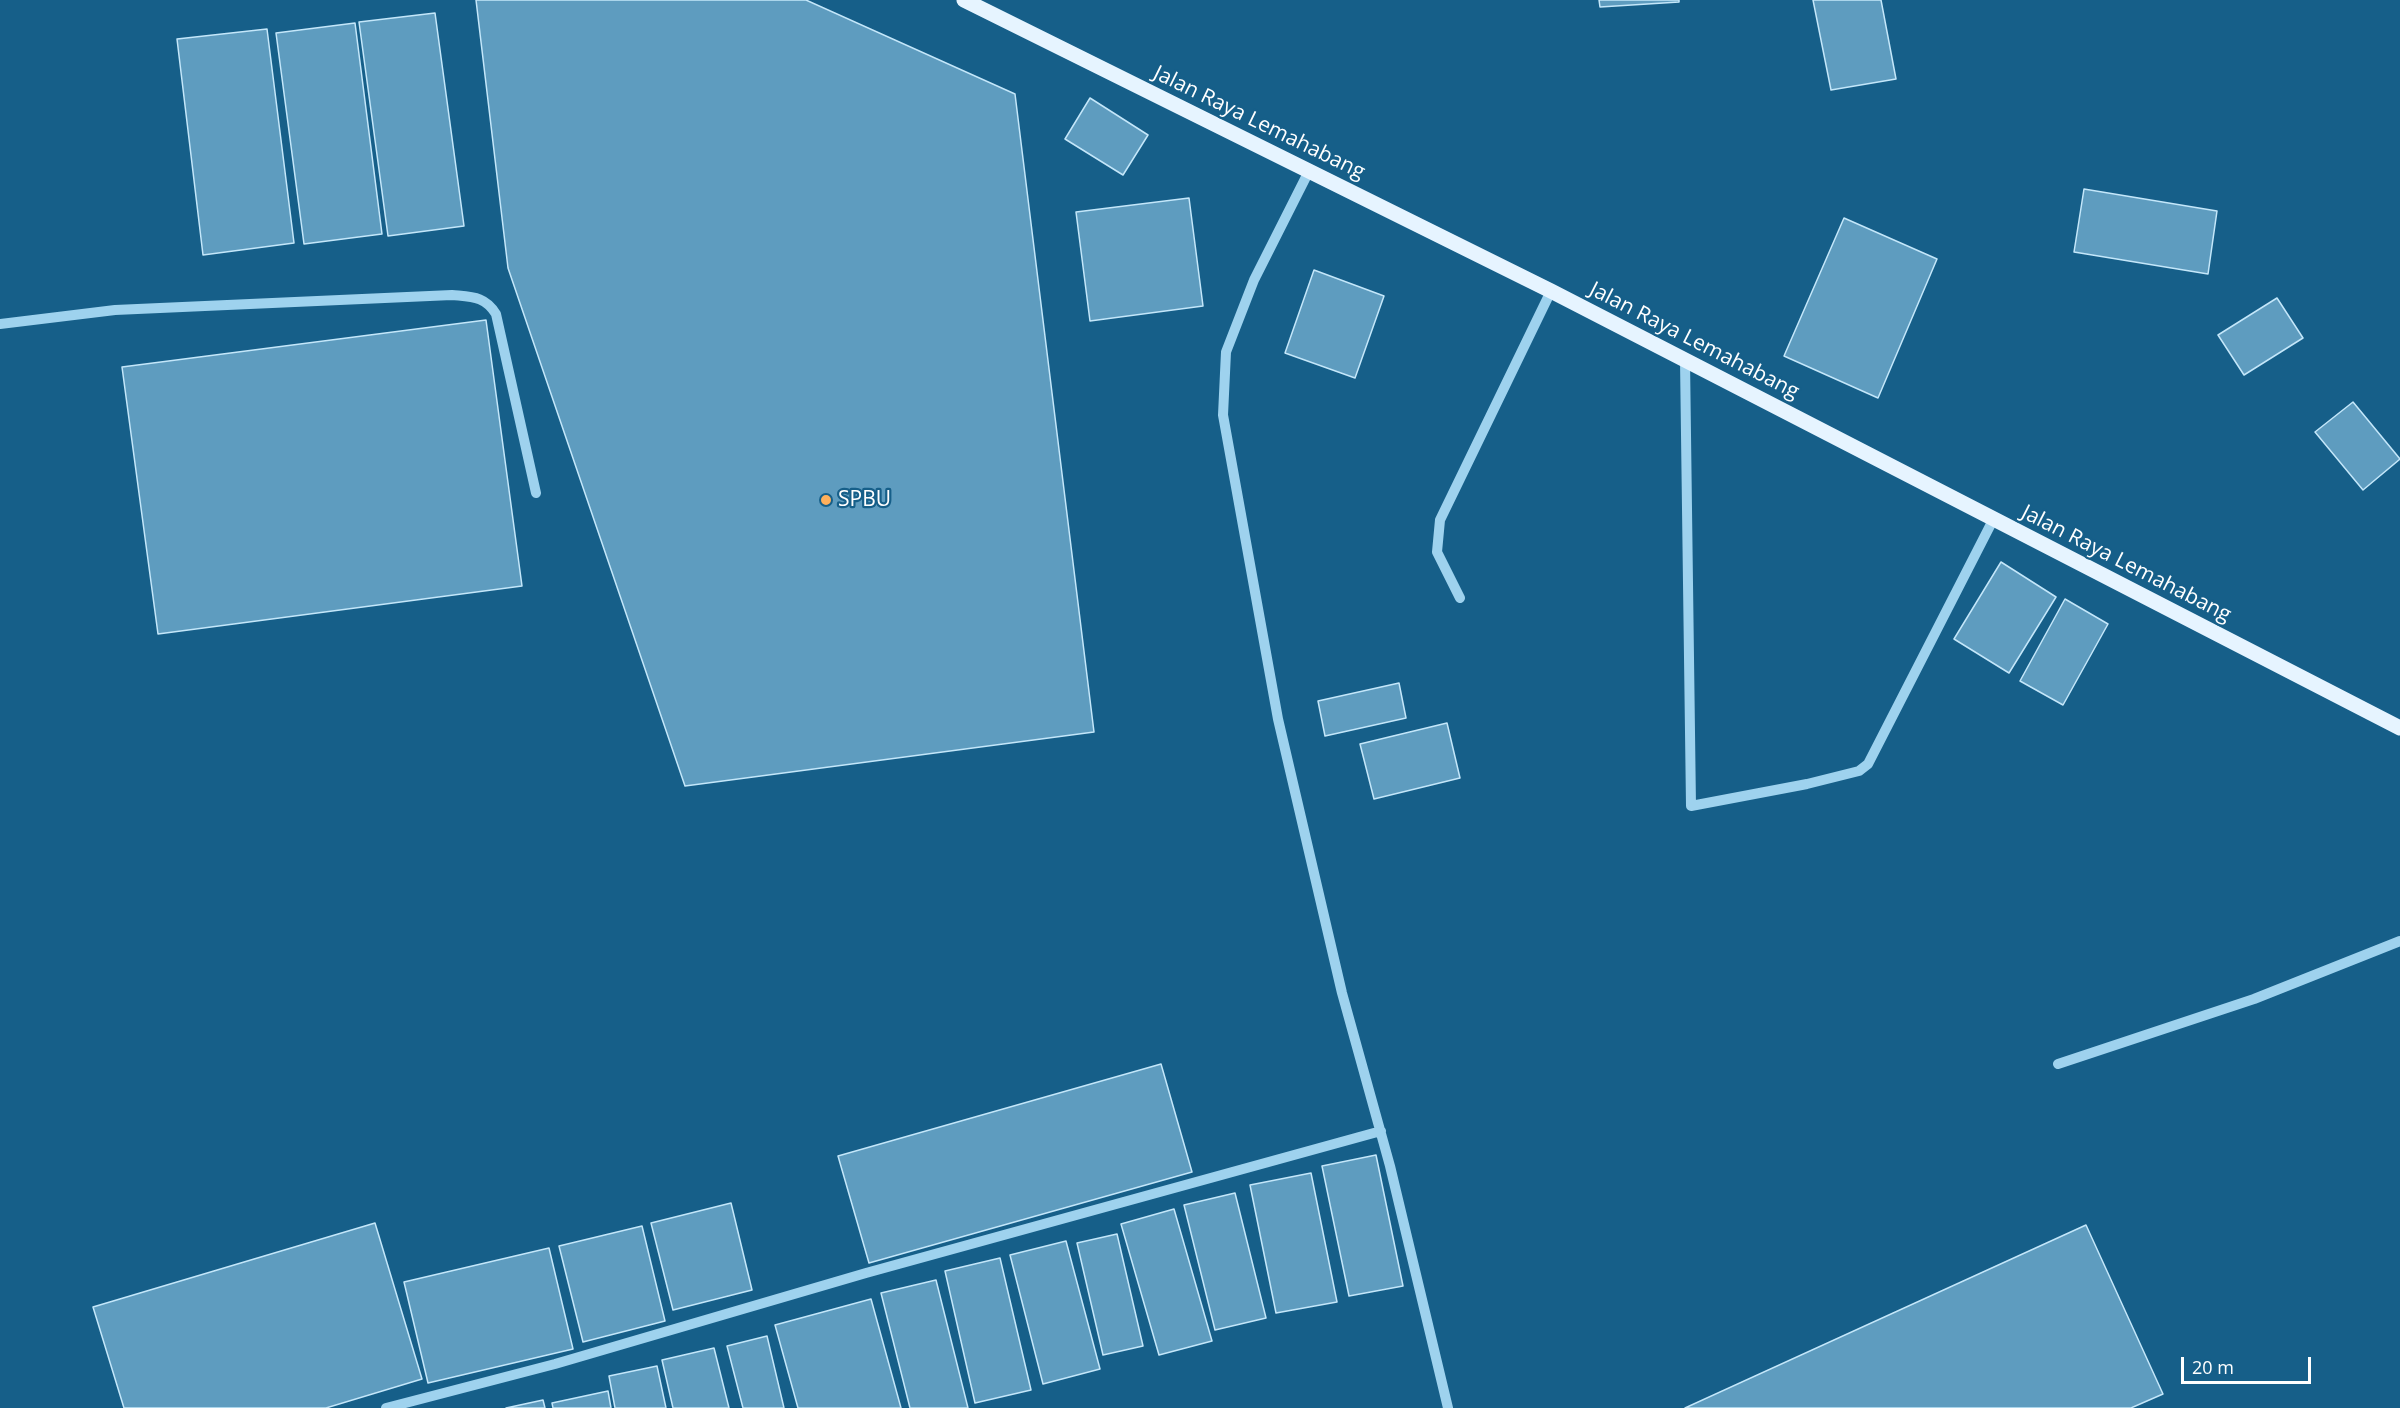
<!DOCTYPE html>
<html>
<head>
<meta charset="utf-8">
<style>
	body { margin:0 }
	#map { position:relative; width:2400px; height:1408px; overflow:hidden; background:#165f89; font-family:"Open Sans",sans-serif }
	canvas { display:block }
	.scale { position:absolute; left:2181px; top:1357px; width:130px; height:27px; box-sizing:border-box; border:3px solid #fff; border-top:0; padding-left:8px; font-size:18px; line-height:21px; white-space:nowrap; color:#fff; -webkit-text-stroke:4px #165f89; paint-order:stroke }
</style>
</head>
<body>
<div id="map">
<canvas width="2400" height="1408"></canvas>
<div class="scale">20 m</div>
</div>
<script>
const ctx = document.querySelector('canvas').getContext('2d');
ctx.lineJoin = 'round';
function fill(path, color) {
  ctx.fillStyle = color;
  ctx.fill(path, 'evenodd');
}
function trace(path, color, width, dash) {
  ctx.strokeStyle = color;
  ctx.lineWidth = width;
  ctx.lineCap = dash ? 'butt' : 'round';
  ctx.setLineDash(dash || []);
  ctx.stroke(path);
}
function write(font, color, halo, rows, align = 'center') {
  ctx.font = font + ' "Open Sans",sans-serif';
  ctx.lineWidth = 4.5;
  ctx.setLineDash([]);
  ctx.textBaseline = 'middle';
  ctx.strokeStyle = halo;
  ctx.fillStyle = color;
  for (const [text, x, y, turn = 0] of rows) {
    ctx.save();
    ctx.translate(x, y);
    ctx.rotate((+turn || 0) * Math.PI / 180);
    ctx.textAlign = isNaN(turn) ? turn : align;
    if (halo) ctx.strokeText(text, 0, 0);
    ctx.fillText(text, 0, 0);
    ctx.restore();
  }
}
const building = new Path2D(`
	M476,0H806L1015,94L1094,732L685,786L508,268Z
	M1599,0H1679V2L1600,7Z
	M1813,0H1881L1896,79L1831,90Z
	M435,13L464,226L388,236L359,22Z
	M355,23L382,234L304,244L276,33Z
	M267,29L294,243L203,255L177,39Z
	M1090,98L1148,135L1123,175L1065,139Z
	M2084,189L2217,211L2208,274L2074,252Z
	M1189,198L1203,306L1090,321L1076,212Z
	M1844,218L1937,259L1878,398L1784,356Z
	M1314,270L1384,296L1355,378L1285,353Z
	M2277,298L2303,338L2244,375L2218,335Z
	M486,320L522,586L158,634L122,367Z
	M2353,402L2400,459L2363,490L2315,432Z
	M2001,562L2056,597L2009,673L1954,639Z
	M2065,599L2108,624L2063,705L2020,681Z
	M1399,683L1406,718L1325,736L1318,701Z
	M1447,723L1460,778L1374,799L1360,744Z
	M1161,1064L1192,1172L869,1263L838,1156Z
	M1376,1155L1403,1286L1349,1296L1322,1166Z
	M1311,1173L1337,1302L1276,1313L1250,1185Z
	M1235,1193L1266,1318L1215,1330L1184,1205Z
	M731,1203L752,1290L673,1310L651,1223Z
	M1174,1209L1212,1341L1159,1355L1121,1224Z
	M375,1223L422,1379L326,1408H124L93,1307Z
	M2086,1225L2163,1394L2131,1408H1685Z
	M642,1226L665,1321L583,1342L559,1246Z
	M1117,1234L1143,1346L1103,1355L1077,1243Z
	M1066,1241L1100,1369L1043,1384L1010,1255Z
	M549,1248L573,1349L428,1383L404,1282Z
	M1000,1258L1031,1390L975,1403L945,1271Z
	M936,1280L968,1408H910L881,1293Z
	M871,1299L901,1408H798L775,1325Z
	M767,1336L784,1408H743L727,1346Z
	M714,1348L729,1408H673L662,1360Z
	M657,1366L666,1408H615L609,1376Z
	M608,1391L611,1408H553L552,1403Z
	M543,1400L545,1408H506Z`);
fill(building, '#5e9cbf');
trace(building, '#c4e7fa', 1.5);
trace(new Path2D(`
	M1309,171L1254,280L1226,352L1223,415L1278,719L1342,993L1390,1166L1448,1408
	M0,324L115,310L452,295C472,297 485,296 496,314L536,493
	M1685,360L1691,806L1807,784L1859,771L1868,764L1993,520
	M1460,598L1437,552L1440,520L1551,291
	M2058,1064L2254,999L2400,941
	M386,1408L555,1364L866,1273L1381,1131`), '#9ed2ee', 10);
trace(new Path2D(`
	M964,0L1551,291L2400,728`), '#e6f4ff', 15);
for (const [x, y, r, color] of [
	[826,500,6,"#ffb05c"]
]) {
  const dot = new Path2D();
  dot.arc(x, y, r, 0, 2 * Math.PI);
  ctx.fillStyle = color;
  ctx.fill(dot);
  trace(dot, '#165f89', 2);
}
write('21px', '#fff', '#165f89', [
	["Jalan Raya Lemahabang",1259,123,26],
	["Jalan Raya Lemahabang",1694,341,27],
	["Jalan Raya Lemahabang",2126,564,27]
]);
write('21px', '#fff', '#165f89', [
	["SPBU",838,500]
], 'left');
</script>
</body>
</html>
